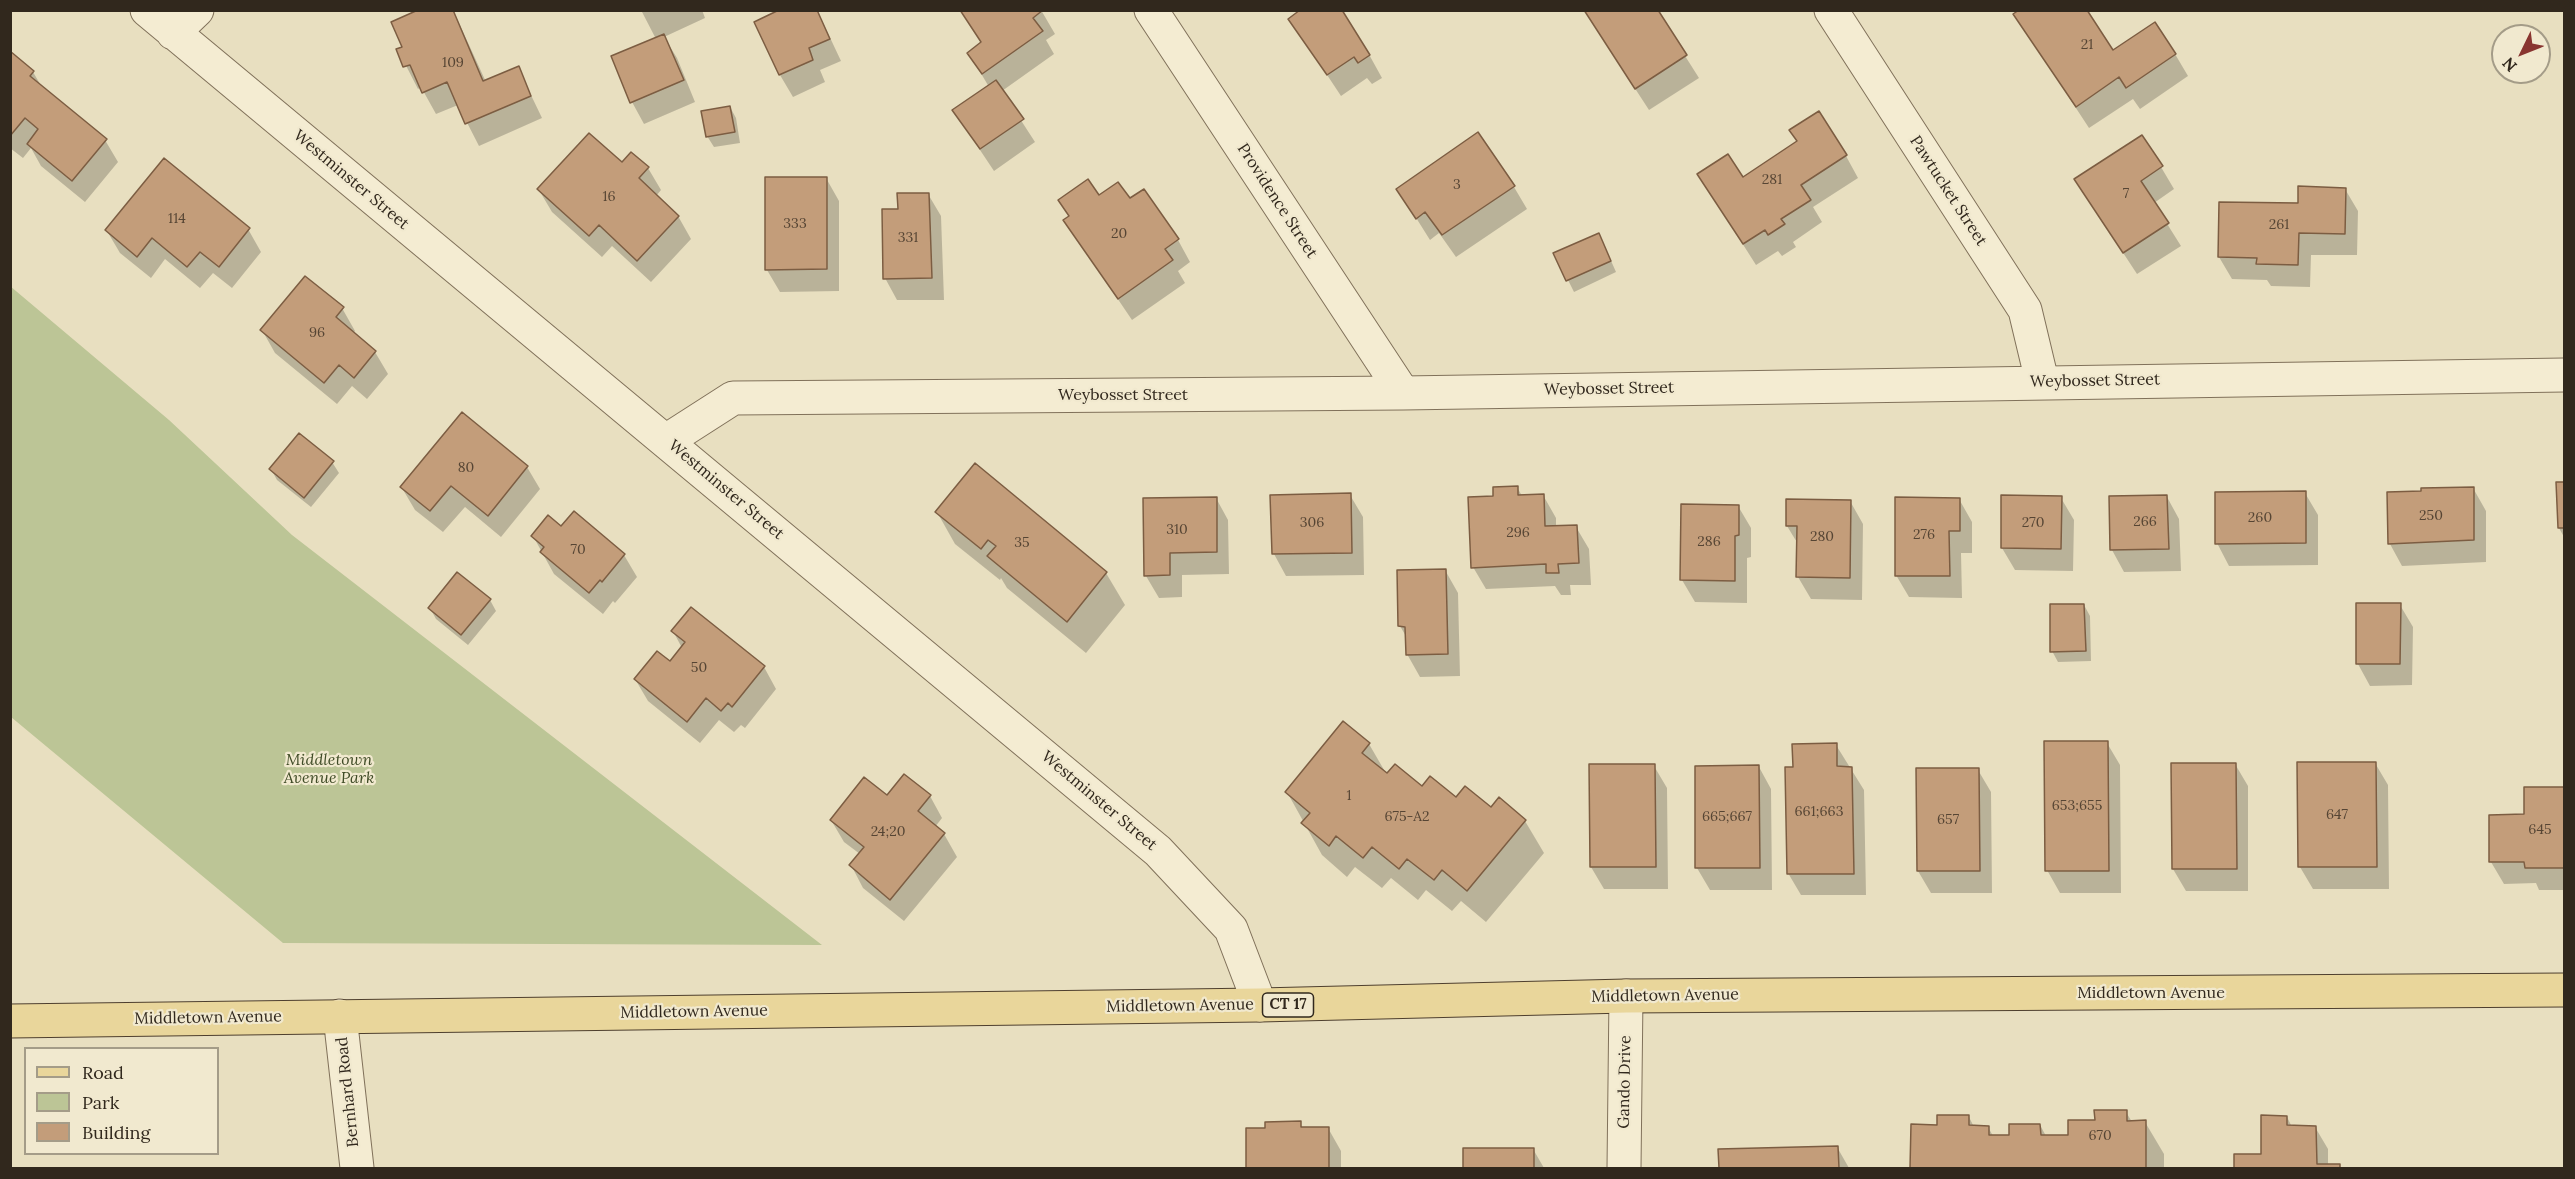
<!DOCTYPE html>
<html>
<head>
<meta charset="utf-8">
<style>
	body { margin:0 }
	#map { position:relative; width:2575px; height:1179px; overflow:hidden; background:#e8dfc0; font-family:Lora,serif }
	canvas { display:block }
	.frame { position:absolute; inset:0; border:12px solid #31281d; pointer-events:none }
	.legend { position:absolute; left:24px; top:1047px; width:195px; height:108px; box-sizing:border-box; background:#f1e9cf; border:2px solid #a49c88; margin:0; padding:8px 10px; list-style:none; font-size:18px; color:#31281d }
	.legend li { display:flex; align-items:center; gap:12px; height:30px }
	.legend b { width:30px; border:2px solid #a49c88 }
	.north { position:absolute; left:2491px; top:24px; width:60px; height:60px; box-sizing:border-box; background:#f1e9cf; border:2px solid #a49c88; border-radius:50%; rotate:227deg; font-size:16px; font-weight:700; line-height:24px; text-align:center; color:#31281d }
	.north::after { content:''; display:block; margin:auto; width:21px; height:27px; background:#893530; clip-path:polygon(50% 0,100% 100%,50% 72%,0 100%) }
</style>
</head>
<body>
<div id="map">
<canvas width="2575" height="1179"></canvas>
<div class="frame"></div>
<ul class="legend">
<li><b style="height:8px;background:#e9d69b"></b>Road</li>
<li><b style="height:16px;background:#bcc596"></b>Park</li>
<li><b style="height:16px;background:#c39d7a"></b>Building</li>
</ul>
<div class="north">N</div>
</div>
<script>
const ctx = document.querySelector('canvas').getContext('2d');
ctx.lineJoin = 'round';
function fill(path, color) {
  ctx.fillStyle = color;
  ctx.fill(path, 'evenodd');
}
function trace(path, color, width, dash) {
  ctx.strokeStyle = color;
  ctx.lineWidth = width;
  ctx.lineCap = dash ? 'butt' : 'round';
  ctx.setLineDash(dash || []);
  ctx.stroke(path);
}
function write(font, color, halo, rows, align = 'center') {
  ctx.font = font + ' Lora,serif';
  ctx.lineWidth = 4.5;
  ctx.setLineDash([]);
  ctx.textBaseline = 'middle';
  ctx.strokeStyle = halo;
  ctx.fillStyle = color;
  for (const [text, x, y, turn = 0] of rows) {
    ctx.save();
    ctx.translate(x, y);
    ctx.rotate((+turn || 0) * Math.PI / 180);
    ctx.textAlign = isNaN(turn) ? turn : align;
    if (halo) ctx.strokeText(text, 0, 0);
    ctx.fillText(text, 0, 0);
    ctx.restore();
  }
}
fill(new Path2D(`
	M10,286L169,420L292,535L822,945L283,943L11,717Z`), '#bcc596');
fill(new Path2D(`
	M453,10L486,82L518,68L542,118L479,146L458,105L436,114L421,87L418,89L398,50Z
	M641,10H702L705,18L664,37L677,58L695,102L644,124L632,102L656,39Z
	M817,10L841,61L820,70L825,82L793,97L780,75Z
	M962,10H1041L1055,34L1046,40L1054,54L1002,91L1035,142L994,171L954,111L989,87L969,53L982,44Z
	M1340,10L1366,49L1382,78L1372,84L1367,78L1341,96L1290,19Z
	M1584,10H1656L1699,78L1649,110Z
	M2015,15L2112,52L2175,54L2188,76L2140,109L2133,99L2089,128Z
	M10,53L33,72L43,89L105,140L118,162L85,202L41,166L31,148L23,158L10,148Z
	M730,107L736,118L740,143L714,147L707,136Z
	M1846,156L1858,178L1813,207L1822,222L1793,242L1796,247L1782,256L1778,251L1756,265L1699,175L1742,179Z
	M622,164L648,168L661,190L656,196L678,216L691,239L651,282L612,246L602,257L552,212L539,190Z
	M2161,167L2174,189L2154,203L2181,246L2137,274L2089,201Z
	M826,178L839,201V291L780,292L767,270Z
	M1514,187L1527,209L1456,257L1439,233L1430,240L1398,189Z
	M2345,189L2358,211L2357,255H2311L2310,287L2271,286L2267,280L2232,279L2219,257L2299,205Z
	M928,194L941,216L944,300H897L885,278L899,210Z
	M1099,197L1130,200L1178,240L1190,262L1178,271L1185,283L1132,320L1065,221Z
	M248,229L261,252L232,288L213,273L200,288L165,259L151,278L120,253L107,231Z
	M1604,245L1616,272L1574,292L1555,254Z
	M342,308L355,331L353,333L375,352L388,374L367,399L352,386L337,404L275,353L262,330Z
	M332,462L339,473L311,507L277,480L271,469Z
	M527,467L540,489L501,537L465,507L443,532L415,510L402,488Z
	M2558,483H2564V537L2559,528Z
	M1517,487L1522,496L1543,495L1556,518V528L1576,527L1589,549L1591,585H1570L1571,595H1561L1555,586L1486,589L1473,567L1495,497Z
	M2473,488L2486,511V562L2402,566L2390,544Z
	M2305,493L2318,515V565L2229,566L2217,543Z
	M1350,495L1363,517L1364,575L1286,576L1274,554Z
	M2167,497L2179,519L2181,571L2124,572L2112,550Z
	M1216,498L1228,520L1229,574L1182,575V597L1159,598L1146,576Z
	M2061,498L2074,520L2073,571L2015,570L2002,548Z
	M1959,499L1972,522V553H1961L1962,598L1909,597L1896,575Z
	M1850,501L1863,524L1862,600L1811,599L1798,577V544L1787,526Z
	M1738,506L1751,528V557L1747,558V603L1695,602L1682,580Z
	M937,512L1106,573L1125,605L1086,653L1007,588L1001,578L1000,580L955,544Z
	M562,528L624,555L637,577L615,603L613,601L603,614L554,574L533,536Z
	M1445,570L1458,593L1460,676L1420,677L1407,654V638L1400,626Z
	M490,600L496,611L468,645L436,619L430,608Z
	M2084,605L2090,616L2091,661L2058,662L2052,651Z
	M2400,605L2413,627L2412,685L2370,686L2358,664Z
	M673,631L764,667L776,689L745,728L741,725L734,732L719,720L700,743L648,701L635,679L670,663L682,648Z
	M1344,723L1369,744L1387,775L1525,821L1544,853L1486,922L1461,901L1452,911L1426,890L1418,900L1391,878L1382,888L1355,867L1347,877L1322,855L1287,792Z
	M2107,743L2120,765L2121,893H2060L2047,870Z
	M1836,745L1864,790L1866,895H1801L1788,873L1794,768Z
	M2298,763H2375L2388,785L2389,889H2313L2300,867Z
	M2235,764L2248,786V891H2186L2173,869Z
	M1654,766L1667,788L1668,889H1604L1591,867Z
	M1696,767H1759L1771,789L1772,890H1710L1697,868Z
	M1978,770L1991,792L1992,893H1931L1918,871Z
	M2564,788V890H2539L2536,883L2504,884L2491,862L2526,816V789Z
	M930,796L942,818L935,827L944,834L957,857L904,921L863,888L851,865L860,854L844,842L831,820L887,797Z
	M2126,1112L2132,1122H2145L2164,1154V1168H1912V1126H1938L1969,1117L1974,1127H1988L1993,1136H2010L2040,1125L2046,1136L2069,1137L2096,1122Z
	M2287,1117L2292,1127H2315L2328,1149V1165H2339L2341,1168H2235V1156H2262Z
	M1300,1123L1303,1129L1328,1128L1341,1151V1168H1248L1247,1129H1267Z
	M1837,1147L1849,1168H1720V1150Z
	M1533,1149L1544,1168H1464V1150Z`), '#0003');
const building = new Path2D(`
	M418,10H453L483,81L519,66L531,96L465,124L447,82L422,93L410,65L403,67L396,49L402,47L391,22Z
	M779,10H817L830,39L809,48L813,60L779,75L754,22Z
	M960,10H1043L1033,18L1043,31L982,74L967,53L981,42Z
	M1300,10H1342L1370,55L1358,63L1354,57L1327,75L1288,19Z
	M1584,10H1658L1687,55L1635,89Z
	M2019,10H2087L2113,50L2155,22L2176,54L2126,88L2119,77L2076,107L2013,14Z
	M664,34L684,80L630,103L611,56Z
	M10,51L34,71L30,76L107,139L72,181L27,144L38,129L25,118L10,136Z
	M996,80L1024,119L980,149L952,110Z
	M730,106L735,132L706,137L701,111Z
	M1819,111L1847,155L1801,185L1811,200L1781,219L1785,224L1768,235L1765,230L1743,244L1697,174L1728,154L1743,177L1797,141L1789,130Z
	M1478,132L1515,186L1442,235L1425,212L1416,219L1396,189Z
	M589,133L622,162L631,152L649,167L639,178L679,216L637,261L599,225L589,236L537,189Z
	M2142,135L2163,166L2141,181L2169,223L2123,253L2074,179Z
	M164,158L250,228L219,267L200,252L187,267L152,238L137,257L105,230Z
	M765,177H827V269L765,270Z
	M1088,179L1099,195L1118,182L1130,198L1144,189L1179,239L1165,249L1173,260L1118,299L1063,220L1069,216L1058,200Z
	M2298,186L2346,188L2345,234L2299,233L2298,265L2256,264L2257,258L2218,257L2219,202L2298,203Z
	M897,193H929L932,278L883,279L882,209H898Z
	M1599,233L1611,261L1566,281L1553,253Z
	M305,276L344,307L336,317L376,351L354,378L339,365L324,383L260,330Z
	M462,412L528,466L488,516L451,486L430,511L400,487Z
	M299,433L334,461L304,498L269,469Z
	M975,463L1107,572L1067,622L987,556L996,546L988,540L981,549L935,512Z
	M2556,482H2564V528H2558Z
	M1518,486V495L1544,494L1545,526L1577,525L1579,563L1558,564L1559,573H1546V564L1471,568L1468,497L1493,496V487Z
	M2474,487V540L2388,544L2387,492L2421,491V488Z
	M2306,491V543L2215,544V492Z
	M1351,493L1352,553L1272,554L1270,495Z
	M2001,495L2062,496L2061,549L2001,548Z
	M2167,495L2169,549L2110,550L2109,496Z
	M1217,497V552L1170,553V575L1144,576L1143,498Z
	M1895,497L1960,498V531H1949L1950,576H1895Z
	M1786,499L1851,500L1850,578L1796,577L1797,526H1786Z
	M1681,504L1739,505V535L1735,536V581L1680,580Z
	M574,511L625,554L602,582L600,580L589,593L540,552L544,547L531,536L548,515L561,526Z
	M1446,569L1448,654L1406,655L1405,627L1398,626L1397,570Z
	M457,572L491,599L461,635L428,608Z
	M2356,603H2401L2400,664H2356Z
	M2050,604H2084L2086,651L2050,652Z
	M691,607L765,666L732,707L728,703L721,711L706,698L687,722L634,679L657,651L670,661L685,642L671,631Z
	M1343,721L1370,743L1362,753L1387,773L1395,764L1422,786L1430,776L1456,797L1465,786L1491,807L1499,797L1526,820L1467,891L1442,870L1434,880L1407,859L1399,869L1372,847L1363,858L1336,836L1329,846L1301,823L1310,813L1285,792Z
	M2044,741H2108L2109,871H2045Z
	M1837,743V766L1852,767L1854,874H1787L1785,767H1793L1792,744Z
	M2297,762H2376L2377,867H2298Z
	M2171,763H2236L2237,869H2172Z
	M1589,764H1655L1656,867H1590Z
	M1759,765L1760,868H1695V766Z
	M1916,768H1979L1980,871H1917Z
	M904,774L931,795L918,811L945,833L890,900L849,865L864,847L830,820L864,777L887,795Z
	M2524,787H2564V868H2525L2524,862H2489V815L2524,814Z
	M2094,1110H2127V1121L2146,1120V1168H1910L1911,1124L1937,1125V1115H1969V1125L1989,1126V1135H2009V1124H2040L2041,1135H2068V1120H2095Z
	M2261,1115L2287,1116V1125L2316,1126L2317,1164H2340V1168H2234V1154H2261Z
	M1301,1121V1127H1329V1168H1246V1128H1265V1122Z
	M1838,1146L1839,1168H1719L1718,1149Z
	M1463,1148H1534V1168H1463Z`);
fill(building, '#c39d7a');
trace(building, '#7c5d42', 1.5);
const minor = new Path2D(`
	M147,10L1158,851L1231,929L1260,1005
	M1151,10L1403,393
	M1831,10L2025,310L2042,381
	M173,33L197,10
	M666,441L733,398L1403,393L2564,375
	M340,1016L357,1168
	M1624,1168L1626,996`);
const primary = new Path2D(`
	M10,1021L1260,1005L1626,996L2564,990`);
trace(minor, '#80715a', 35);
trace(primary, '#4e3f2e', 35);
trace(minor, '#f4ecd2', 33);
trace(primary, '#e9d69b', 33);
write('14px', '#564534', null, [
	["21",2087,45],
	["109",453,63],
	["281",1772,180],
	["3",1457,185],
	["7",2126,194],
	["16",609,197],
	["114",177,219],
	["333",795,224],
	["261",2279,225],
	["20",1119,234],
	["331",908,238],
	["96",317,333],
	["80",466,468],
	["250",2431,516],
	["260",2260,518],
	["266",2145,522],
	["306",1312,523],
	["270",2033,523],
	["310",1177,530],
	["296",1518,533],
	["276",1924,535],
	["280",1822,537],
	["286",1709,542],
	["35",1022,543],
	["70",578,550],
	["50",699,668],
	["1",1349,796],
	["653;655",2077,806],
	["661;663",1819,812],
	["647",2337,815],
	["675-A2",1407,817],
	["665;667",1727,817],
	["657",1948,820],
	["645",2540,830],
	["24;20",888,832],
	["670",2100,1136]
]);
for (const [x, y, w] of [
	[1288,1005,51]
]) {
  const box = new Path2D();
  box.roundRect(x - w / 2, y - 12, w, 24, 4.5);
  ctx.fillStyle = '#f1e9cf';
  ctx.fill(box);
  trace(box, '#31281d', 1.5);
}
write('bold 15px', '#31281d', null, [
	["CT 17",1288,1005]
]);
write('16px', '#31281d', '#f1e9cf', [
	["Westminster Street",351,180,40],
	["Pawtucket Street",1948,191,57],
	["Providence Street",1277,201,57],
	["Weybosset Street",2095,381,-1],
	["Weybosset Street",1609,389,-1],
	["Weybosset Street",1123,395],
	["Westminster Street",726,490,40],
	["Westminster Street",1099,801,40],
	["Middletown Avenue",2151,993],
	["Middletown Avenue",1665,996,-1],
	["Middletown Avenue",1180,1006,-1],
	["Middletown Avenue",694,1012,-1],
	["Middletown Avenue",208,1018,-1],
	["Gando Drive",1625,1082,-89],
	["Bernhard Road",348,1092,-96]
]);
write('italic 16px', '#3f4b26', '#f1e9cf', [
	["Middletown",329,760],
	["Avenue Park",329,778]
]);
</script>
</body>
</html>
